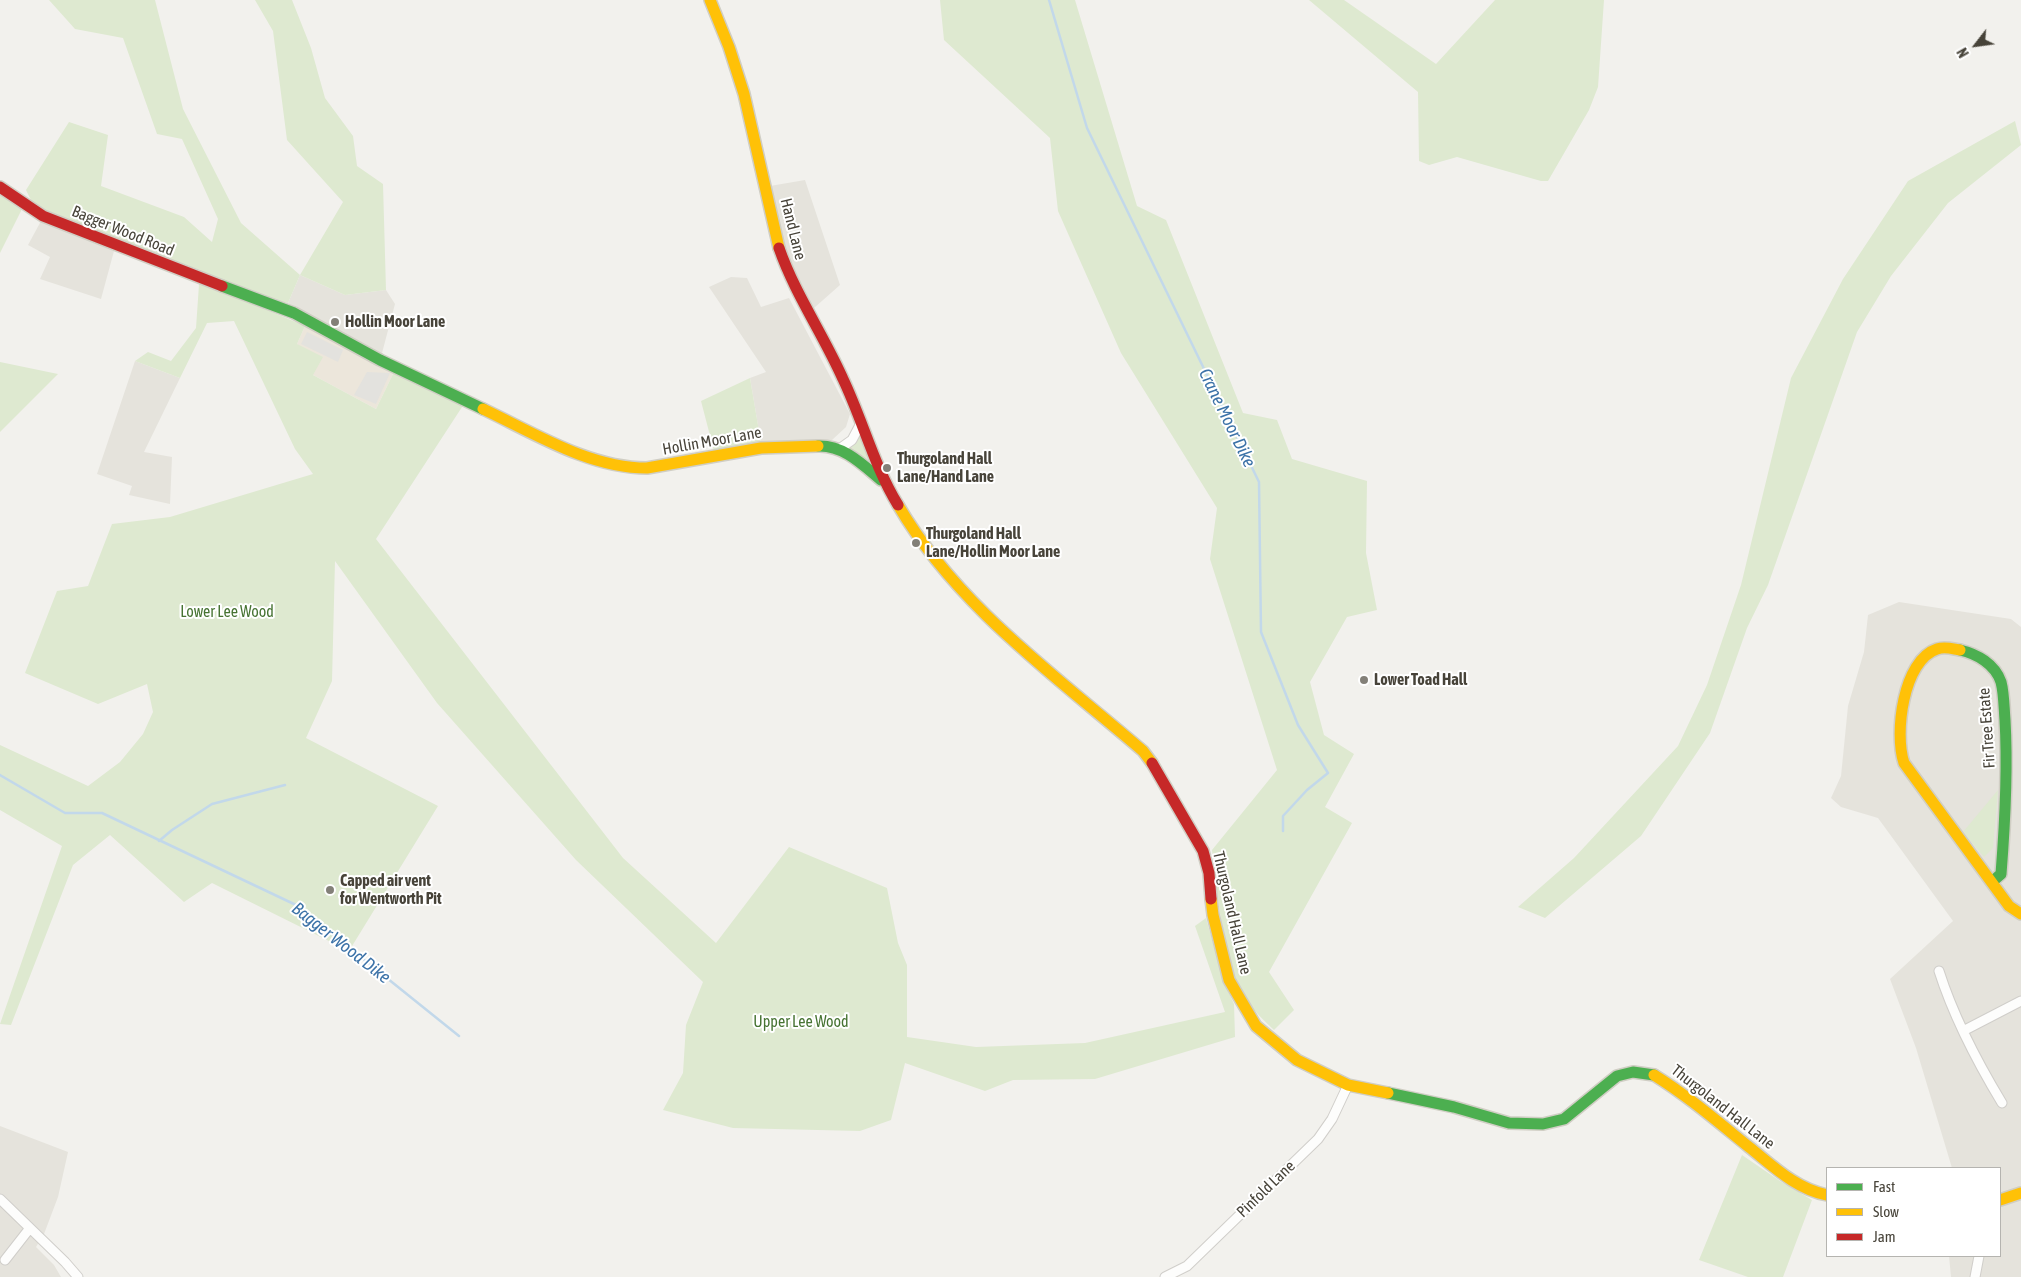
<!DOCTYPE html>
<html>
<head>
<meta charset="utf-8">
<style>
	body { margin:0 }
	#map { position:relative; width:2021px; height:1277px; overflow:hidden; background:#f2f1ed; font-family:"Asap Condensed",sans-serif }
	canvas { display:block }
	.legend { position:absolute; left:1826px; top:1167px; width:175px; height:90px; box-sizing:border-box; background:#fff; border:1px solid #b5b4b0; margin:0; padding:6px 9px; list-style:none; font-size:15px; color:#474339 }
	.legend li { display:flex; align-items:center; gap:10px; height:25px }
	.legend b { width:25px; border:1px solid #b5b4b0 }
	.north { position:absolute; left:1951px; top:20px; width:50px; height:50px; -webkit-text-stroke:4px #fff; paint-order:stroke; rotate:240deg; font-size:14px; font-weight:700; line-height:20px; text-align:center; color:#474339 }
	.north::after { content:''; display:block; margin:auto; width:18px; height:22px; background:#474339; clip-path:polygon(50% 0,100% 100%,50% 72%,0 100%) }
</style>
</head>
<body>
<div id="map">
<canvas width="2021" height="1277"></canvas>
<ul class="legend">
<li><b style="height:6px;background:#4caf50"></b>Fast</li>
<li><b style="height:6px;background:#ffc107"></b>Slow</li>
<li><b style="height:6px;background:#c62828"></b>Jam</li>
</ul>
<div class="north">N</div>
</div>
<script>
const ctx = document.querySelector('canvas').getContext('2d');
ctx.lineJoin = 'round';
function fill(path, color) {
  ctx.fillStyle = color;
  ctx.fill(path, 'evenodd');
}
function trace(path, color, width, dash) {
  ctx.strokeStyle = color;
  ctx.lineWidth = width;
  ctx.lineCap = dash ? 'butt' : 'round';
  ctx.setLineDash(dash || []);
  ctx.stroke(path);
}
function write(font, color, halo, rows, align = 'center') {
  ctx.font = font + ' "Asap Condensed",sans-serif';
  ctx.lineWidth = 4;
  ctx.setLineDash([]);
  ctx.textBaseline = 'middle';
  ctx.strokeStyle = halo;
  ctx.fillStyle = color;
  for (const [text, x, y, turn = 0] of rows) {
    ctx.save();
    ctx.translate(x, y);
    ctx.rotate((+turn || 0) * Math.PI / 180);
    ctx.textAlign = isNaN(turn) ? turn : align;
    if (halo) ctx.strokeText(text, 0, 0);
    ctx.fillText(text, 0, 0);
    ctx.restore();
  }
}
fill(new Path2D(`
	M805,180L840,285L814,308L801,289L782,249L770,186Z
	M41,221L114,251L101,299L40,279L50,257L28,245Z
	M300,275L345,295L386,290L395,304L382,353L288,303Z
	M731,277L747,278L761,307L789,298L850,414L846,427L832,440L761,443L750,378L766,372L709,287Z
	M135,361L180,378L144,452L172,457L170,504L129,495L132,486L97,474Z
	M1899,602L2011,619L2021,627V1277H1951L1949,1256H2000V1168H1952L1916,1048L1890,979L1953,921L1878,818L1841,807L1831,798L1841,776L1848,706L1864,652L1868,615Z
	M0,1126L68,1152L58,1197L44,1234L36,1247L54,1265L61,1277H0Z`), '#e5e3dc');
fill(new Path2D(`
	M305,326L394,372L376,409L313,375L297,344Z`), '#ece6db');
fill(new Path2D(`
	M49,0H155L183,109L241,223L300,275L343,202L287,140L273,31L255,0H292L311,48L325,98L353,136L357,166L383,184L386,290L345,295L300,275L288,303L268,298L265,309L305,326L297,344L323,357L313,375L376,409L394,372L464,404L376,539L623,858L716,943L789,847L887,888L898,943L907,965V1037L976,1047L1085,1043L1225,1012L1195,926L1206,918L1224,982L1234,1004L1235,1037L1095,1079L1013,1080L985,1091L905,1063L891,1120L860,1131L733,1128L663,1110L683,1073L686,1025L703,982L576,860L437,703L335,561L332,681L306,738L438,806L349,951L212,883L184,902L110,835L73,865L11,1025L0,1024L62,846L0,810V745L88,786L120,762L143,734L153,712L147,684L98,704L25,673L57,591L88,586L112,524L170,517L313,474L295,449L234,321L207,323L180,378L135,361L148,352L171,361L196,328L200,270L117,240L46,212L31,200L26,190L69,122L108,135L101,186L184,217L212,242L218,219L182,139L157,134L123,38L75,29Z
	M940,0H1075L1137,206L1166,220L1243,413L1277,420L1292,459L1367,481L1366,553L1377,610L1347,617L1310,682L1324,735L1354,754L1325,807L1352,823L1269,972L1294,1010L1274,1030C1264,1021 1254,1011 1246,999C1223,966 1217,890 1212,850L1277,770L1210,559L1217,508L1121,353L1058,211L1050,138L944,40Z
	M1309,0H1344L1436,64L1495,0H1604L1598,87L1589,110L1548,181H1541L1457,157L1429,165L1419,161L1418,92Z
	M2015,121L2021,145L1948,203L1891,276L1857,332L1768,585L1747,628L1710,733L1641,836L1545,918L1518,907L1574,858L1678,746L1707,685L1741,585L1791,378L1843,279L1908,181Z
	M0,195L23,207L0,253Z
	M0,362L58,374L0,432Z
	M750,378L761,443L714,451L701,401Z
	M861,436L876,470L846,450Z
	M1998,790L1993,848L1984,857L1963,832Z
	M1742,1155L1780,1181L1812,1200L1783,1277H1748L1699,1260Z`), '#dee9d0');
fill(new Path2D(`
	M307,332L343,350L338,362L301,344Z
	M367,372L390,373L376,404L354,395Z`), '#e3e2de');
trace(new Path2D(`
	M1049,0L1087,128L1259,482L1261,632L1298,725L1328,773L1307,790L1283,816V831
	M0,775L65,813H102L296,905L459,1036
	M159,841L172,830L212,804L285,785`), '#c2d8ea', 2.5);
const street = new Path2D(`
	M838,450L852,440L861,423
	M1939,971C1954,1018 1976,1060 2002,1103
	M1963,1031L2021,1001
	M0,1199L65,1262L78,1277
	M5,1260L30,1228
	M1165,1277L1187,1266L1318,1139L1332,1119L1348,1085
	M1975,1277L1979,1256`);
const fast = new Path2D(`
	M222,286L294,313L380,360L483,409
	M818,446C844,445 863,465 881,480
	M1960,650C1977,654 1995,664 2001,682C2004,693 2004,708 2005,720C2008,771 2005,823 2001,874L1993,881
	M1388,1093L1454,1107L1509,1123L1543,1124L1564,1119L1617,1076L1633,1072L1654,1075`);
const slow = new Path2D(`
	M710,0L729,47L744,94L779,248
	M483,409C534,433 589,468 647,468L761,448L818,446
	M898,505C957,606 1056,676 1143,751L1152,763
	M1960,650C1953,649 1945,646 1937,649C1903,660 1894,734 1904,763L2009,906L2021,914
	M1211,899L1213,915L1229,980L1256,1026L1297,1060L1348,1085L1388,1093
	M1654,1075C1688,1096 1718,1122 1749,1147C1773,1166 1796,1189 1827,1195
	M2000,1200L2021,1193`);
const jam = new Path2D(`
	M0,187L43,216L222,286
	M779,248C795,294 823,334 843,379C863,421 874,466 898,505
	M1152,763L1203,851L1209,873L1211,899`);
trace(street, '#d0ceca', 11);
trace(fast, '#d0cec4', 14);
trace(slow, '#d0cec4', 14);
trace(jam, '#d0cec4', 14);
trace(street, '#fdfdfc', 9);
trace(fast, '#4caf50', 11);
trace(slow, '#ffc107', 11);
trace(jam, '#c62828', 11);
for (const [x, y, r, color] of [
	[335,322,5,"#838078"],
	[887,468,5,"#838078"],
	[916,543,5,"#838078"],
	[1364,680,5,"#838078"],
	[330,890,5,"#838078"]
]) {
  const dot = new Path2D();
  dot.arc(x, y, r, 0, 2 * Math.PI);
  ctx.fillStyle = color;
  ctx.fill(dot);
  trace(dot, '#fff', 2);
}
write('16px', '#474339', '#fff', [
	["Hand Lane",793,229,76],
	["Bagger Wood Road",123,231,22],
	["Hollin Moor Lane",712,441,-10],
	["Fir Tree Estate",1987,728,-94],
	["Thurgoland Hall Lane",1232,913,77],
	["Thurgoland Hall Lane",1723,1107,38],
	["Pinfold Lane",1266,1189,-44]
]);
write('bold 16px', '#474339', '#fff', [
	["Hollin Moor Lane",345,322],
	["Thurgoland Hall",897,459],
	["Lane/Hand Lane",897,477],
	["Thurgoland Hall",926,534],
	["Lane/Hollin Moor Lane",926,552],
	["Lower Toad Hall",1374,680],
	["Capped air vent",340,881],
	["for Wentworth Pit",340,899]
], 'left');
write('16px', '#467332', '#fff', [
	["Lower Lee Wood",227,612],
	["Upper Lee Wood",801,1022]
]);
write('italic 18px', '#3d73a8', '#fff', [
	["Crane Moor Dike",1227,418,64],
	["Bagger Wood Dike",341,943,38]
]);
</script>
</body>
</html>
